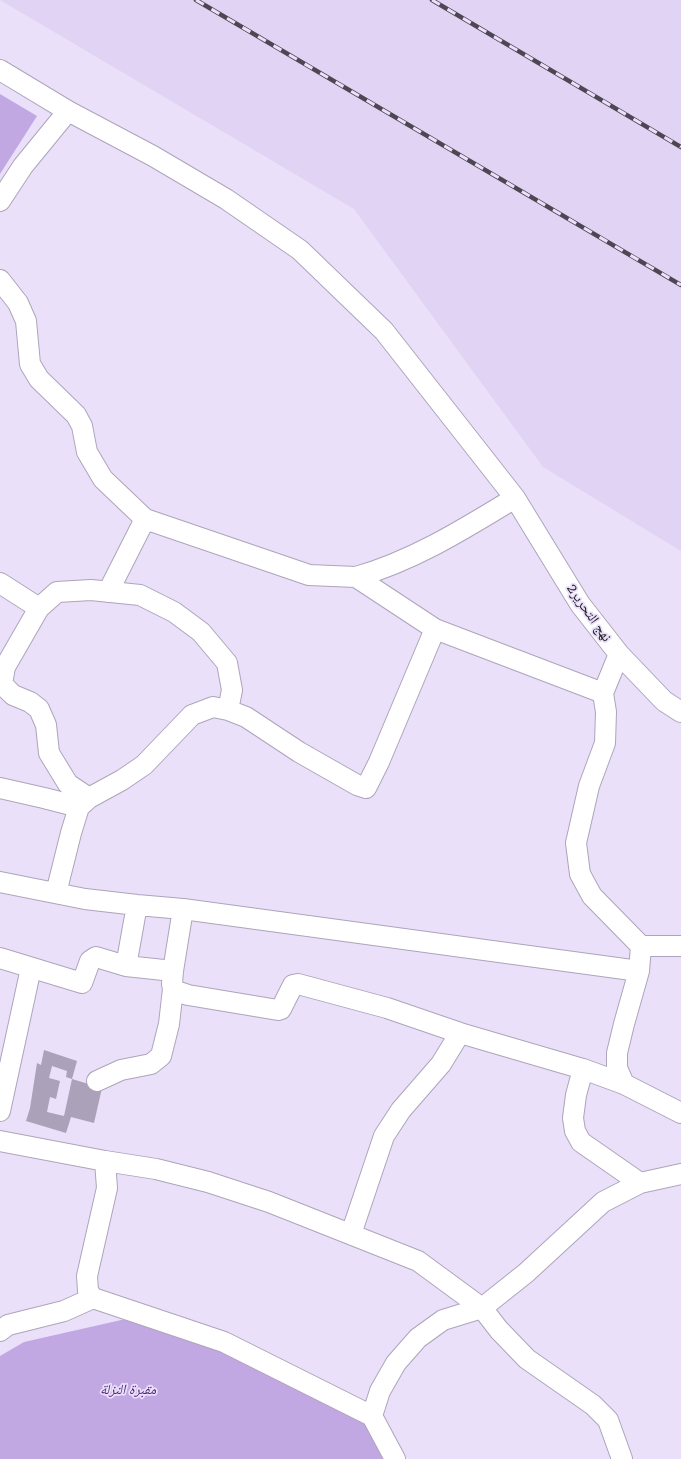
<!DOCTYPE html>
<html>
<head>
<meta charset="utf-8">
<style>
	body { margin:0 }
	canvas { display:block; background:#eae0f9 }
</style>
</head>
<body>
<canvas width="681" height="1459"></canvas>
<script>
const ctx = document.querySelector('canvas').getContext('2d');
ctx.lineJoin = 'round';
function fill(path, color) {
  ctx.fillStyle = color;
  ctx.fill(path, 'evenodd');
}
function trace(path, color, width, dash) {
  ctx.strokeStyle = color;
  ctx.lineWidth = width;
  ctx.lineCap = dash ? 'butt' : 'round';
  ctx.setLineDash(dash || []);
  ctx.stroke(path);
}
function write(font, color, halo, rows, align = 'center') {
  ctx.font = font + ' "Roboto Serif","Noto Naskh Arabic",serif';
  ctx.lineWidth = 3.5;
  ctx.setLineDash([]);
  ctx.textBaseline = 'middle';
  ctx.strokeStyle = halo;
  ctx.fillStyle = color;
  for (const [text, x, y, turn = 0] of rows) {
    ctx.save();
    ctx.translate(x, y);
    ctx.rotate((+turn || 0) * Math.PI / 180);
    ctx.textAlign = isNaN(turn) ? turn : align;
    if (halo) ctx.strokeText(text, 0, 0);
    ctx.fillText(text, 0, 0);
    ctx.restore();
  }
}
fill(new Path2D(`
	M0,0H681V551L543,467L354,209Z`), '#e1d3f3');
fill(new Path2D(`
	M0,94L37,116L0,174Z
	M130,1318L225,1348L320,1394L375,1431L385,1459H0V1356L24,1342Z`), '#c1a8e2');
fill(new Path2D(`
	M44,1050L77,1061L72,1079L66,1077L67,1071L52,1066L49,1078L60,1081L56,1099L50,1097L47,1112L64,1116L72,1079L102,1088L94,1123L71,1117L66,1133L26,1121L30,1108L37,1063L41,1065Z`), '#aba1b9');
const minor = new Path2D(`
	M0,70L68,111
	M0,201L23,166L68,111L153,156L226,199L300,250L384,331L515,498L580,604L619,654L664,701L681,712
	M0,280L18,303L26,321L30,364L39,379L76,415L82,426L87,452L103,479L145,519L309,575L356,577L435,629L603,693
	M356,577C413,561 464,529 515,498
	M0,583L39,608
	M108,592L145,519
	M619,654L603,693L606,712L605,743L589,786L576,843L580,874L592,896L641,946
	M0,788L44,798L79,807
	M89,798L68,784L49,753L46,725L39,709L30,702L13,695L2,684L5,667L39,608L57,592L91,590L140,595L174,612L201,632L227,663L232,690L228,710
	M0,882L85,899L137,905L183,909L639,971
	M56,893L71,833L79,807L89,798L122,780L144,765L192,715L213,707L228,710L246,717L299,752L357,785L366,788L379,762L435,629
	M681,946H641L639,971L624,1024L617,1053V1068L624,1084L681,1113
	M0,958L82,983L90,961L96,957L126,966L137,905
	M126,966L173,971L183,909
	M173,971L172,984L173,989L179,992L188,995L278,1010L281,1009L293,985L298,984L387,1008L460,1033L583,1069L624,1084
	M583,1069L576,1095L573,1118L575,1131L581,1142L640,1183
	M97,1081L121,1070L151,1064L161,1056L169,1024L173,989
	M0,1111L31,968
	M0,1141L105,1161L107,1188L87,1276L88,1291L93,1298L224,1342L372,1416
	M105,1161L156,1169L208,1182L269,1202L418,1261L482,1308L499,1330L527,1359L593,1405L608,1420L622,1459
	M351,1234L384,1136L401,1110L441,1064L460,1033
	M0,1331L8,1325L64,1311L93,1298
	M395,1459L372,1416L380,1391L396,1363L418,1338L443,1320L482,1308L526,1273L603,1202L640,1183L681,1174`);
trace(minor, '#aea4bb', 22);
trace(minor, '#fff', 20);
const rail = new Path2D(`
	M196,0L681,285
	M432,0L681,147`);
trace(rail, '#4d4754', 4.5);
trace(rail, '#eae0f9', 3, [9]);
write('14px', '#1e1a23', '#eae0f9', [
	["نهج التحرير2",589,613,55]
]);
write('italic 14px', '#4f1d7a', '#eae0f9', [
	["مقبرة النزلة",128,1390]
]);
</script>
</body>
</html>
